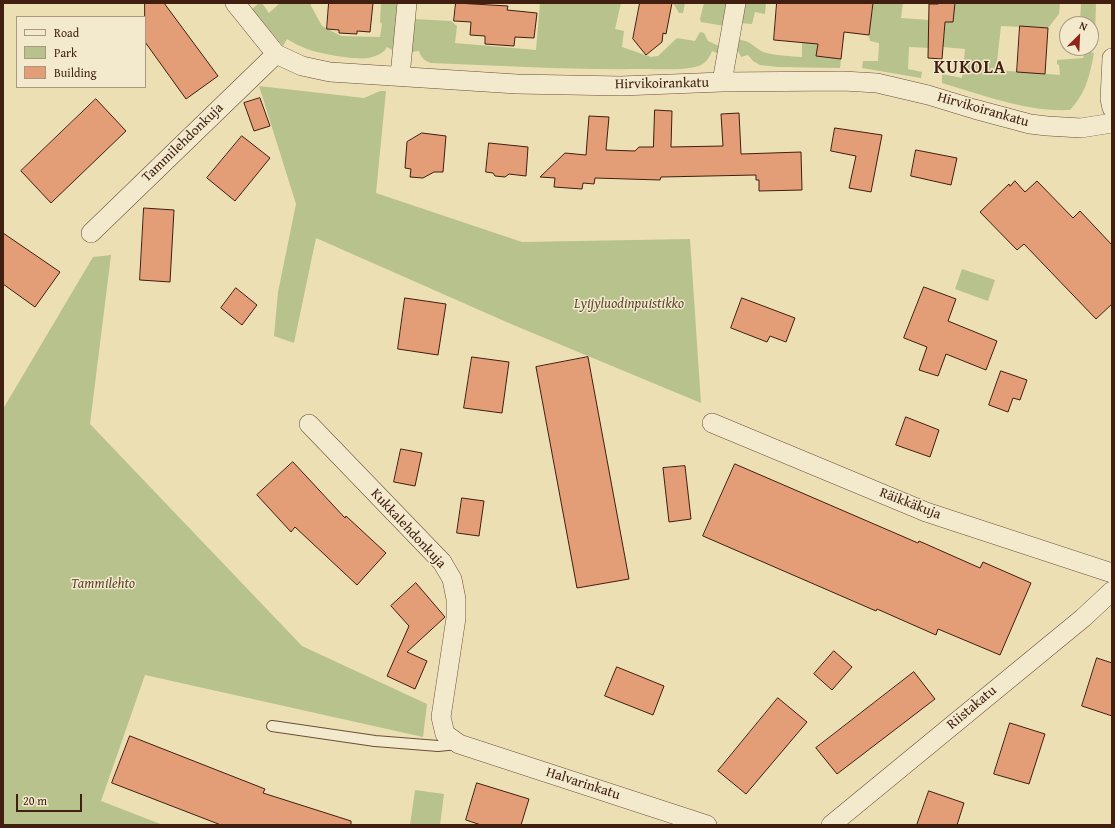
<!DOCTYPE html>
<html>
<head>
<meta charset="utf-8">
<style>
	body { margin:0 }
	#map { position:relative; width:1115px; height:828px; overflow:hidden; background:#ecdfb4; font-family:"Gentium Book Plus",serif }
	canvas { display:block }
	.frame { position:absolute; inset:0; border:4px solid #401e10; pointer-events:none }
	.legend { position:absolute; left:16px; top:16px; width:130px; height:72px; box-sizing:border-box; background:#f3eace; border:1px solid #ab9882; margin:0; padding:5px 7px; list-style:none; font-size:12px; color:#401e10 }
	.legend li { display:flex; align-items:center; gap:8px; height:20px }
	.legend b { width:20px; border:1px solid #ab9882 }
	.north { position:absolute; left:1059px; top:16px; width:40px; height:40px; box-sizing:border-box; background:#f3eace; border:1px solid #ab9882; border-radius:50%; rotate:24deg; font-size:11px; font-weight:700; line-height:16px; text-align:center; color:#401e10 }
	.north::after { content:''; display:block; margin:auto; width:14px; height:18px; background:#8f2418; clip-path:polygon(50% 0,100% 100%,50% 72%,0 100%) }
	.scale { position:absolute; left:16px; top:794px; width:66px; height:18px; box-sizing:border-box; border:2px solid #401e10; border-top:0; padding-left:5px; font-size:12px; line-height:14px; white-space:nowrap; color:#401e10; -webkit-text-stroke:3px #f3eace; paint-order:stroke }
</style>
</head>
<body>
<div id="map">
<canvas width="1115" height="828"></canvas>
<div class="frame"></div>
<ul class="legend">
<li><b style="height:5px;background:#f3eace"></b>Road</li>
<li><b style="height:11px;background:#b8c28d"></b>Park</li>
<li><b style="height:11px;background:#e39d77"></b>Building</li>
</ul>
<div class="north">N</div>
<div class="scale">20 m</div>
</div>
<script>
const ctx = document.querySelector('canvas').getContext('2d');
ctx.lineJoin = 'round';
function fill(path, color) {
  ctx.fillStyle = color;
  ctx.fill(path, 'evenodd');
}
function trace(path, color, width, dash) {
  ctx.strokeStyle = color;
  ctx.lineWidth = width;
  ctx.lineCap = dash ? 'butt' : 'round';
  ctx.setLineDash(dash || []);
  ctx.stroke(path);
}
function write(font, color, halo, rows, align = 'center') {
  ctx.font = font + ' "Gentium Book Plus",serif';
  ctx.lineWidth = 3;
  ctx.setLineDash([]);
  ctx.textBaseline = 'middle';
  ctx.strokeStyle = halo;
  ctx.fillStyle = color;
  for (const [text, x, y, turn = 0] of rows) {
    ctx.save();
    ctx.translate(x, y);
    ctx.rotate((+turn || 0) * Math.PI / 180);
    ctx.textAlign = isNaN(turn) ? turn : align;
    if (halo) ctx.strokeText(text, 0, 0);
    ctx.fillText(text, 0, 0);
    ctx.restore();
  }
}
fill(new Path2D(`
	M259,3H262L269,13L280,3H311V6L322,26L341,36L380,37L382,24L380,22L381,3H400L394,43L392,50L387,47C383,54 376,56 368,58C355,60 320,54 307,49C300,46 293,43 287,39L283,46L252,9Z
	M540,3H621L615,29L624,31L622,47L651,57L658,56L677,38L695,41L700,32L704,33L708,41L721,47L719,54L712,51C710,56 707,62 701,65C687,71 659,69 644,69C573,70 502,66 431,63C425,61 421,58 419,51L411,52L413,19L451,21L457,26L455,43L536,50Z
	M673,3H685L683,13H679Z
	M704,3H728L724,26L701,22L700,19Z
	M744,3H766L765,14L755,12L752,24L740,23Z
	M806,3L818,43L817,56L841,59L840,68L778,67L760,65L753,61L748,55L741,57L737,49L739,40C752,40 756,51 767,53C778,56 791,56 802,57V43Z
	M873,3H903L901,18L929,20L928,34L937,35L931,48L909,47L908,69L922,72L921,78L862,68L863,61H878L879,43L870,41L869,35Z
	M955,3H1060L1059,14L1048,28L1001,26L996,70L1060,75L1059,65L1057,64V60L1083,58L1086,51L1094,53C1090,75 1086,93 1070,110C1026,112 983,95 942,83V74L962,78L965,49L943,47L945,22Z
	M1081,3H1096L1095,35L1092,36H1091V24H1080Z
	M259,86L364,98L380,91H386L376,193L522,242L690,239L701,403L511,324L316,238L294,343L274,336L278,292L296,204Z
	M111,255L90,424L302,646L427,704L423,737L145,675L101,801L163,825H3V409L93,257Z
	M962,269L995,280L988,301L955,289Z
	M415,790L444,794L440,825H410Z`), '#b8c28d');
const building = new Path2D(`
	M145,3H164L218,76L186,99L145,42Z
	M329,3H373L370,32L357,31V34L339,33V30L327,29Z
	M456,3L508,6L507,10L537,13L534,38L515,37L514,46L485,44V36L470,35L471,22L454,21Z
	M640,3H672L666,34L663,33L662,42L646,55L633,39Z
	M777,3H873L869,35L844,32L841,59L816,56L818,44L774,40Z
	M938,3H955L953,22H945L942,59L928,58L929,4H938Z
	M1020,26L1048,28L1045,74L1017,72Z
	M260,98L270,126L254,131L244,103Z
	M96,99L126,131L51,203L21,171Z
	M655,110L672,111L671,147L723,146L721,114L739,113L741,154L801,152L802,190L759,191V180H756V175L661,177L660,180L595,178L594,184L583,183L582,189L554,187L555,178L540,177L565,153L586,155L589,116L609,117L606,150L635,151L639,147H653Z
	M835,128L882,135L871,192L849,188L856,156L831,151Z
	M422,133L446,136L443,172H434L423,178L410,177L411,169L405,168L407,142Z
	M242,136L270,158L235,201L207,178Z
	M489,143L528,147L526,176L509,174L505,177L495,176L493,173L486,172Z
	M916,150L957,158L951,185L911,176Z
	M1015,181L1025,192L1037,181L1073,218L1080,211L1112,245V304L1096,319L1024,244L1017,250L980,212L1009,184L1010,186Z
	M144,208L174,210L170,282L140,280Z
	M3,233L60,272L35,307L3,284Z
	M924,287L956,299L948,321L997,341L986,370L946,354L938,376L919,370L927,347L904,338Z
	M236,288L257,305L242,325L221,308Z
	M405,298L446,304L438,355L398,349Z
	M742,298L795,318L786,342L770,336L767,342L731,328Z
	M472,357L509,362L502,413L464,408Z
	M588,357L629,579L577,588L536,367Z
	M1001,371L1027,380L1020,400L1013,398L1008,412L989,405Z
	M906,417L939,430L930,457L896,445Z
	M401,449L422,453L415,486L394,482Z
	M293,462L345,518L346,516L386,553L357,585L295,527L291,532L257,495Z
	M735,464L918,543L919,541L980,568L983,562L1031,583L1000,655L938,629L936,635L877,609L876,611L703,536Z
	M685,466L691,519L669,522L663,468Z
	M462,498L484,501L479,536L457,533Z
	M416,583L445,617L407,652L427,661L415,689L387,676L409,626L391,606Z
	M834,651L852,667L832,690L814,674Z
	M1097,658L1112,663V716L1082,706Z
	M617,667L664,686L653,715L605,696Z
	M914,672L935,699L837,774L816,748Z
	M778,698L807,722L746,794L718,771Z
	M1010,723L1045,734L1029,784L994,774Z
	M130,736L265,789L263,793L351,821V825H221L112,783Z
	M477,783L529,799L521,825H481L466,820Z
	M929,791L964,803L957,825H917Z`);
fill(building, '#e39d77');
trace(building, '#401e10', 1);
const lane = new Path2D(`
	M272,726L375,741L438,746L457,744`);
const street = new Path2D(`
	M235,3L276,54L302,66L330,72L517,84L621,86L722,82L843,81L877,83L928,95L974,109L1030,124L1047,126L1081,128L1112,123
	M1112,58L1110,99L1112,108
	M400,76L407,3
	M722,82L736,3
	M91,233L276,54
	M712,423L926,512L1112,573
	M309,424L442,562L452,579L456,599V618L441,717L445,734L459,744L707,825
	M831,825L1083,618L1112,591`);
trace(lane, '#6b4e39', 12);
trace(street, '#6b4e39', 20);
trace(lane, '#f3eace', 10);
trace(street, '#f3eace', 19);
write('14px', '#401e10', '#f3eace', [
	["Hirvikoirankatu",662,84,-1],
	["Hirvikoirankatu",983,110,16],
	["Tammilehdonkuja",183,143,-44],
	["Räikkäkuja",910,504,21],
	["Kukkalehdonkuja",408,529,47],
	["Riistakatu",972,708,-40],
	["Halvarinkatu",583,784,18]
]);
write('italic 14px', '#5e472f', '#f3eace', [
	["Lyijyluodinpuistikko",629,304],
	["Tammilehto",103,584]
]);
ctx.letterSpacing = '1px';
write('bold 18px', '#401e10', '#f3eace', [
	["KUKOLA",970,68]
]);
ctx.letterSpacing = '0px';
</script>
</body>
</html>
